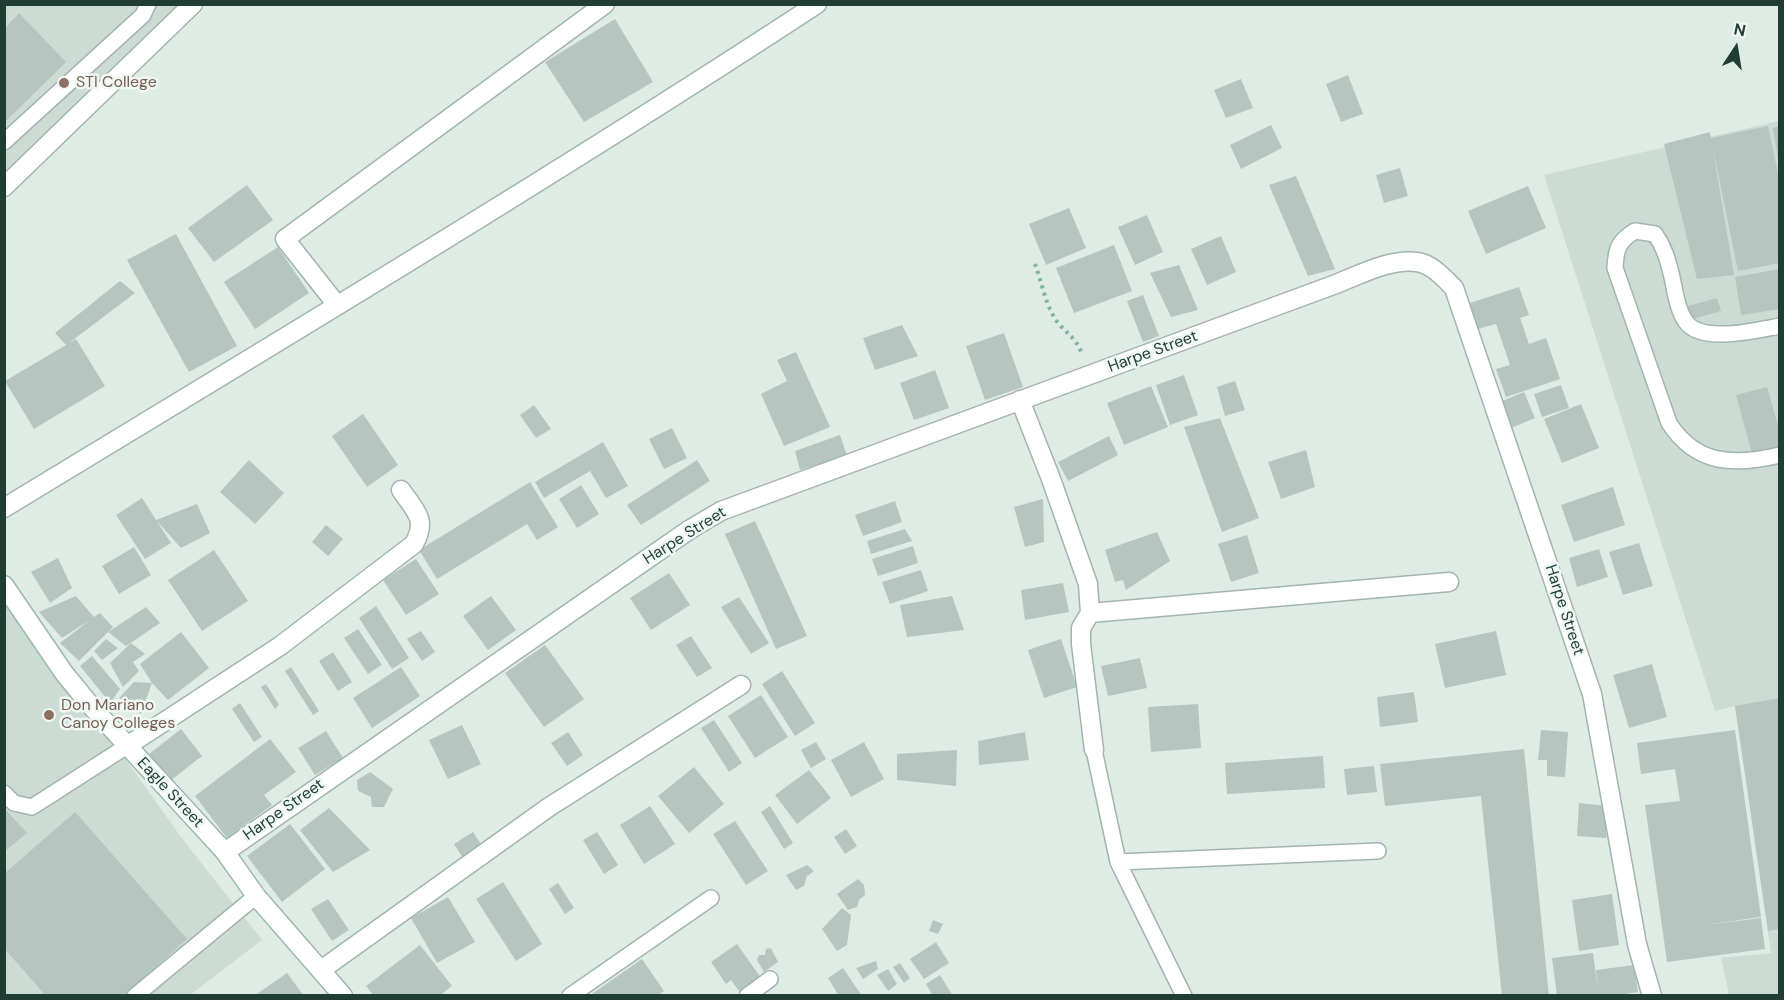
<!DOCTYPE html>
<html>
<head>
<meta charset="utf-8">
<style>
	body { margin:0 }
	#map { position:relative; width:1784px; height:1000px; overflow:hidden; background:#dfece6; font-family:"DM Sans",sans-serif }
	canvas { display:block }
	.frame { position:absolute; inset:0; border:6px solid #1f3d35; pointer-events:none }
	.north { position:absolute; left:1706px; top:18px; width:60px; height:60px; -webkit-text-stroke:4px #f0f8f4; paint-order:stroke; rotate:12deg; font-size:16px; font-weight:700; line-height:24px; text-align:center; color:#1f3d35 }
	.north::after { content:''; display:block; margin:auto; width:21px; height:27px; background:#1f3d35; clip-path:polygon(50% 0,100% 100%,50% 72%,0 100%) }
</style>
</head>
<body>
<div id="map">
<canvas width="1784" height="1000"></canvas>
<div class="frame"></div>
<div class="north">N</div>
</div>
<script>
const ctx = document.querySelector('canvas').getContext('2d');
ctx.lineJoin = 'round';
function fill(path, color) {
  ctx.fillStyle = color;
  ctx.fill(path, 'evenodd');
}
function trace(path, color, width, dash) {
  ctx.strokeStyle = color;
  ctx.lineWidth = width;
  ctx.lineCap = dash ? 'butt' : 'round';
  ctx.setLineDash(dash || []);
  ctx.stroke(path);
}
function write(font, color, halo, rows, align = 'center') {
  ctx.font = font + ' "DM Sans",sans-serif';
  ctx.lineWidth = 5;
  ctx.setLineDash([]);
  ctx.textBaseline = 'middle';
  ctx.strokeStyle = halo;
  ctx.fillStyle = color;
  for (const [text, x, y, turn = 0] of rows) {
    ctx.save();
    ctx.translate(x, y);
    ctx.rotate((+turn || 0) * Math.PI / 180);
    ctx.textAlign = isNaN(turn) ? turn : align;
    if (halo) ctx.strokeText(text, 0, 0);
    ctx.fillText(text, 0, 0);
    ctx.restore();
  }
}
fill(new Path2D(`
	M5,5H204L5,198Z
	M1779,121V995H1729L1721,958L1771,953L1735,706L1715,711L1544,175Z
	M4,589L184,841L262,940L190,995H5Z`), '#cddbd5');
fill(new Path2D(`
	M19,13L66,62L4,123V29Z
	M615,19L653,82L584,122L545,62Z
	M1348,75L1363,114L1341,122L1326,84Z
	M1241,79L1253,108L1226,118L1214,90Z
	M1271,125L1282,148L1241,169L1230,145Z
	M1768,126L1780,183V263L1738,271L1712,144L1734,275L1697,279L1664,144L1710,132L1711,138Z
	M1780,126V159H1778L1773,128Z
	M1400,168L1408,196L1384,203L1376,175Z
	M1296,176L1335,269L1308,276L1269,185Z
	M247,185L273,220L214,262L188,228Z
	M1528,186L1546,228L1486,254L1468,211Z
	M1069,208L1086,248L1046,265L1029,224Z
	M1147,215L1163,252L1135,265L1118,227Z
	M176,234L237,346L189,372L127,260Z
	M1221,236L1236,272L1207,285L1191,249Z
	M1114,245L1132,291L1074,313L1056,268Z
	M278,247L309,293L255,329L224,282Z
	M1179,265L1198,310L1171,317L1150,273Z
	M1780,269V309L1741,315L1735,277Z
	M120,281L135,293L69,343L76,339L105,386L34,429L5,381L66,345L55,333Z
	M1519,287L1529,315L1520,318L1529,344L1546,338L1560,379L1506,397L1496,369L1510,365L1496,324L1478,329L1470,303Z
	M1143,295L1159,336L1143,342L1127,301Z
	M1717,298L1721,311L1692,319L1688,306Z
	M902,325L918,356L875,370L863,338Z
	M1004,333L1023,387L985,400L966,346Z
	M796,352L830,427L784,446L761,394L787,381L777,360Z
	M935,370L949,408L914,420L900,383Z
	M1184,375L1198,415L1170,425L1156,385Z
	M1235,381L1245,410L1225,416L1217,387Z
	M1561,385L1569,408L1542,417L1534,394Z
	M1151,386L1168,427L1124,445L1107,403Z
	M1767,387L1780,432V450L1753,457L1736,395Z
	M1524,392L1535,418L1511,428L1500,402Z
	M1581,404L1599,448L1562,463L1544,419Z
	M534,405L551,429L536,438L520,415Z
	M363,414L398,465L367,487L332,436Z
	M1220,418L1259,518L1222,532L1184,427Z
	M672,428L687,458L664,469L649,439Z
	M840,435L847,456L800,470L795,451Z
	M1109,436L1118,455L1068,481L1058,462Z
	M603,442L628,486L606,498L590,471L544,498L535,482Z
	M1306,450L1315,487L1281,499L1268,462Z
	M249,460L284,493L255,524L220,492Z
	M697,460L710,481L641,525L627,505Z
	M530,482L558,527L537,540L527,524L437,579L419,550Z
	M581,485L599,514L577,528L559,499Z
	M1613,487L1625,525L1574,542L1561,505Z
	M142,498L171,543L145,559L116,515Z
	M1043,499L1044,542L1025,547L1014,507Z
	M895,501L902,522L863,536L855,515Z
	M197,504L210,533L181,548L156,520Z
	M755,521L807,636L776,649L725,534Z
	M326,525L343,539L328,556L312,542Z
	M905,529L912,541L871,554L867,541Z
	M1157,532L1170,561L1126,590L1123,580L1115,582L1105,550Z
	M1247,535L1259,573L1231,582L1218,544Z
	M1639,543L1653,586L1623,595L1609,552Z
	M913,546L918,563L878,576L872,559Z
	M134,547L151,575L119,594L102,566Z
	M1599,549L1608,577L1577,587L1569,558Z
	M214,550L248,601L202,631L168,580Z
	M58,558L72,588L50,603L31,572Z
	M416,559L439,594L406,615L383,580Z
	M921,570L928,591L890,604L882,582Z
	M669,573L690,605L651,630L630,598Z
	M1063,583L1069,612L1025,620L1021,590Z
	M76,596L94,617L100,613L113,627L108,632L146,607L160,623L126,646L108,632L79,661L60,643L90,620L62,638L39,612Z
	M491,596L516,630L488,650L463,616Z
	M952,596L964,630L907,637L900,605Z
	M739,597L769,643L751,654L721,607Z
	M376,606L409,658L392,669L359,618Z
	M358,629L382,665L368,674L344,638Z
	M421,631L435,652L422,661L407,639Z
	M1496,631L1506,675L1445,688L1435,644Z
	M181,632L209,668L168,700L152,683L141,714L119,698L134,682L152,683L140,664Z
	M691,636L712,668L697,677L676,645Z
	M106,639L118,648L102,660L94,651Z
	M1061,639L1077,687L1044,698L1028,650Z
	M131,643L145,654L133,662L139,671L123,687L110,663Z
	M545,645L584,699L544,727L505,673Z
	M333,652L352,682L338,691L319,661Z
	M92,656L120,689L110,703L80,666Z
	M1140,658L1147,688L1108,696L1101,666Z
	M1652,664L1667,717L1629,728L1613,675Z
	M291,667L319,711L313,715L285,671Z
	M401,667L420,696L372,728L353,698Z
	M782,671L815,723L795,736L762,684Z
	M266,684L279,705L275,709L261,687Z
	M1414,692L1418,722L1380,727L1377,697Z
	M761,695L788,737L755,758L728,716Z
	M1780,698V929L1768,931L1735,706Z
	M240,703L262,737L254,742L232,709Z
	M1198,704L1201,748L1151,752L1148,707Z
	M714,720L742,763L729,772L701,728Z
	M462,725L481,764L448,779L429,740Z
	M181,729L202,756L170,781L149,754Z
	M1541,730L1568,732L1565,777L1547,776V760H1538Z
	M1735,730L1761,917L1704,925L1761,918L1765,949L1667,962L1645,805L1680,801L1675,769L1641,774L1637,743Z
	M326,731L343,758L315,775L298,748Z
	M568,732L583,755L567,766L551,743Z
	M1025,732L1029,760L979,765L978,741Z
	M270,739L296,772L264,795L272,805L227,838L195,796Z
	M816,742L826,759L811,768L801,750Z
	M864,742L884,779L851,797L831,760Z
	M1524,749L1549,996H1502L1481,796L1385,806L1380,764Z
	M957,750L956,786L897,780V754Z
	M1323,756L1325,788L1227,794L1225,763Z
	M1374,766L1377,792L1347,795L1344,769Z
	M694,767L724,804L689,833L658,796Z
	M809,770L831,798L797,824L775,795Z
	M370,772L393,789L384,807H372L371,797L358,791L357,780Z
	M1579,803L1608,806L1606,838L1577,836Z
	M650,806L675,844L644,864L620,825Z
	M770,806L793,843L784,849L761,812Z
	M4,808L27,833L4,852Z
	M329,808L370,850L333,872L300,830Z
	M75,812L187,939L123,996H46L4,948V874Z
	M735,821L768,871L746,885L713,834Z
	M290,824L325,869L282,902L247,856Z
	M846,829L857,846L845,854L834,837Z
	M473,832L484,849L465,861L454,844Z
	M597,832L618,865L604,874L583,840Z
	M807,865L814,871L807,876L804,886L796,890L786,875Z
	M858,879L864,885L865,895L859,900L857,907L848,910L837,894Z
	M503,882L542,944L516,961L476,899Z
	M558,883L574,908L565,914L549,889Z
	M1612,894L1619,945L1579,951L1572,900Z
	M448,897L475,942L437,963L411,918Z
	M328,899L349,930L332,941L311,909Z
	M842,908L851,915L847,945L837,951L822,929Z
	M933,920L943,924L938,934L929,931Z
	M936,942L949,963L924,979L910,959Z
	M737,944L761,978L740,992L731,980L726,984L711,962Z
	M420,945L452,986L439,996H374L366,986Z
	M771,948L778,962L764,972L757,960L759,955H765L766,949Z
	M1593,953L1598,990L1596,970L1634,965L1638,992L1610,996H1557L1552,958Z
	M642,959L664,991L657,996H589Z
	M876,961L878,969L863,979L856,968Z
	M900,963L910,978L904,983L893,967Z
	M843,968L862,996H839L828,978Z
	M888,969L897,984L888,991L877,975Z
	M287,973L304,996H254Z
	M940,975L953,996H933L926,984Z`), '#b4c6bf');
const lane = new Path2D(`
	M4,142L143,15L148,4
	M1780,326C1757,330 1702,344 1686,322C1677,309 1675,291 1672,277C1668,261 1665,248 1655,234L1635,231C1618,241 1616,249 1615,268L1669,423C1696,465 1734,466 1780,455
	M1094,750L1118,862L1378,851
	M4,793L14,803L32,807L127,746
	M1118,862L1184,996
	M135,996L256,896
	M570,996L711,898
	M747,996L770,979`);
const street = new Path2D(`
	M4,187L193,4
	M337,305L285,239L605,4
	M1020,400L1051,479L1088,584L1090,613L1081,628V644L1094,750
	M4,508C277,342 550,179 817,4
	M1090,613L1449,582
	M127,746L280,646L414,544C428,519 415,511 401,490
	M225,852L689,530L721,511L1336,284C1359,275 1391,258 1417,262C1432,264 1444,278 1454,288L1592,694L1637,944L1652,996
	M321,970L549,807L741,685`);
const secondary = new Path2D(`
	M4,585L64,673L91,706L225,852L256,896L343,996`);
trace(lane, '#a2b4ad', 18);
trace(street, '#a2b4ad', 21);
trace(secondary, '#9db8ae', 21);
trace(new Path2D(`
	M1035,264C1041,280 1045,302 1054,317C1064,333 1075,335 1082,354`), '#7eb1a1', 4, [3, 4.5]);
trace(lane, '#fff', 15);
trace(street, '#fff', 18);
trace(secondary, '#fff', 18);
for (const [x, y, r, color] of [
	[64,83,6,"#8d6e63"],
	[49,715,6,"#8d6e63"]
]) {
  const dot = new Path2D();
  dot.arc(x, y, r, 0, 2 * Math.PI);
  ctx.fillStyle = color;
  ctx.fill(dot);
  trace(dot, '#f0f8f4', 2);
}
write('16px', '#785e54', '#f0f8f4', [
	["STI College",76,83],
	["Don Mariano",61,706],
	["Canoy Colleges",61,724]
], 'left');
write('16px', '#1f3d35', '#f0f8f4', [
	["Harpe Street",1153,352,-20],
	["Harpe Street",685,536,-32],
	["Harpe Street",1564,610,72],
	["Eagle Street",170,793,47],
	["Harpe Street",284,810,-35]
]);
</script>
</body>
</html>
